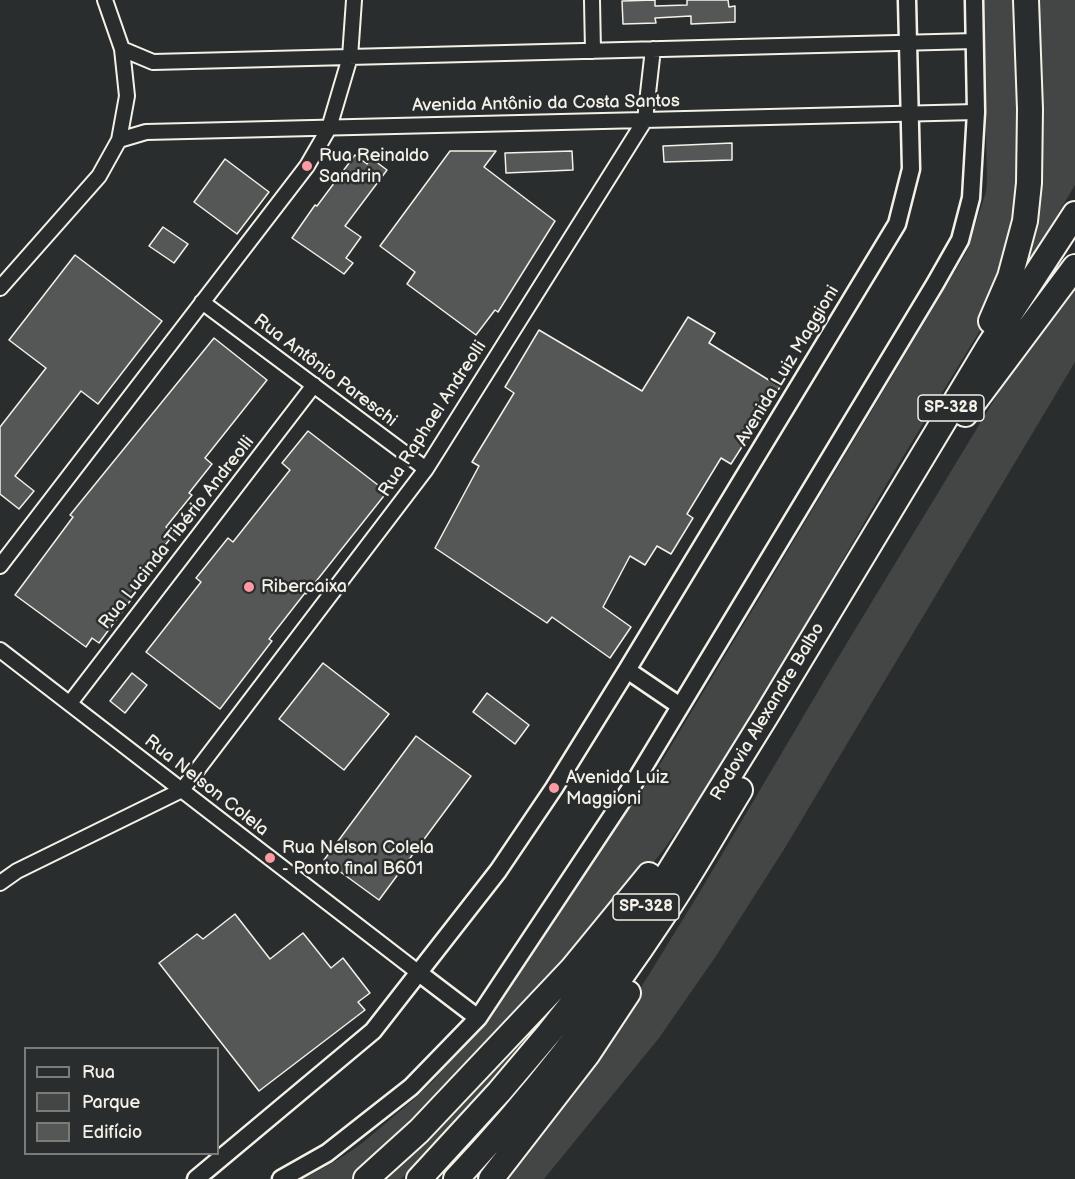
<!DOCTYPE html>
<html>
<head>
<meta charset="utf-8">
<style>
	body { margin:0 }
	#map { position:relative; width:1075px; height:1179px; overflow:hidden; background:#2a2d2e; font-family:"Balsamiq Sans",sans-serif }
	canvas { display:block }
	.legend { position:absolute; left:24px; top:1047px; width:195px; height:108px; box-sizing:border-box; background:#2a2d2e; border:2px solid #7b7b78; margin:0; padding:8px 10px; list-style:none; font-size:18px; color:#f4f1e8 }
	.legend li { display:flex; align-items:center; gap:12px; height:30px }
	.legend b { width:30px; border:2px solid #7b7b78 }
</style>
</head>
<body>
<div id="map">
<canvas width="1075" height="1179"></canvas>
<ul class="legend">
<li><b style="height:8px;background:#2a2d2e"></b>Rua</li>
<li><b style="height:16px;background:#444645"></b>Parque</li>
<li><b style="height:16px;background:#555756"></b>Edifício</li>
</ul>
</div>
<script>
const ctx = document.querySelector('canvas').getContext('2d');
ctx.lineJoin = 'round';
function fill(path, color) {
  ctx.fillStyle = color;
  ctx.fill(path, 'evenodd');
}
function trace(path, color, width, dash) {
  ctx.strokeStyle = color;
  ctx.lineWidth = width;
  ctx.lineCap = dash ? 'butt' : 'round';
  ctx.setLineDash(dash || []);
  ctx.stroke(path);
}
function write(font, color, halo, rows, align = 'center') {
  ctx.font = font + ' "Balsamiq Sans",sans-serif';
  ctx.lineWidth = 5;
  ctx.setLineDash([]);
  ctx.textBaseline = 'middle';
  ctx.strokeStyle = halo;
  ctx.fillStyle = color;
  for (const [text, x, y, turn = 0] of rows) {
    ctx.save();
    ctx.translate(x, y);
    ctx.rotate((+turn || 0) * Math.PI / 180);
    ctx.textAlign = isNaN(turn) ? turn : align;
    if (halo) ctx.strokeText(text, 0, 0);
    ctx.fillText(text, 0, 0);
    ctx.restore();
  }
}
fill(new Path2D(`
	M983,0H1021L1025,173L987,319L890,478L768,689L712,781L664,849L624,899L358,1179H303L339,1159L361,1144L413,1100L434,1080L483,1018L656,771L966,253L986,192L987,178Z
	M1032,0H1075V185L1015,285Z
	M1075,275V362L783,851L716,956L659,1038L544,1179H501L632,1002L701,890L833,666L930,506L1045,316Z
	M575,984C518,1050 462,1117 401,1179H380Z`), '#444645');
const building = new Path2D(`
	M655,0V6L687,5V0H728L729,7L735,6V22L691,24V16L655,18L656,23L623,24L622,1Z
	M732,143V160L664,162L663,146Z
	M450,151H496L484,167L555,221L498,312L495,310L476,335L407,284L415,272L380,246Z
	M572,151L573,170L506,173L505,153Z
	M355,155L367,164L371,158L387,170L345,226L361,237L346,258L353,263L344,274L292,238L315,205L317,206Z
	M225,159L269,192L237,234L194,202Z
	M163,227L188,244L174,263L149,246Z
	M75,255L162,321L98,404L81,391L15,476L34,491L19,509L0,494V427L46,368L9,340Z
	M688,317L715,333L709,343L780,387L731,464L721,458L687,514L693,518L671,554L657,546L645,565L630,556L603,607L631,627L610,658L552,617L547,623L435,548L479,466L472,462L514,393L505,387L539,330L642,391Z
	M214,338L267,380L205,458L212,464L189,493L192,495L166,527L174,534L142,574L147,578L99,643L92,638L86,647L15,595L73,517L70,515Z
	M308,431L387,492L306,594L305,593L269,639L272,641L220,709L146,652L201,582L196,578L228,538L233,542L290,470L282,463Z
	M323,663L389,714L344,770L279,719Z
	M132,673L147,685L125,713L110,701Z
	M487,693L529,725L515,744L473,712Z
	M416,736L471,776L379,900L324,860Z
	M235,914L270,959L303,933L331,968L343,958L370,993L358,1002L365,1010L259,1091L159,963L197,934L203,939Z`);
fill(building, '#555756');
trace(building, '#f4f1e8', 1.5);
const minor = new Path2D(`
	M592,0L593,51
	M122,49L153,62L975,41
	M119,140L146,132L976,112
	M0,288L99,176L119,140L127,96L122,49L105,0
	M202,302L426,469
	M0,566L307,166L329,128L350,57L354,0
	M0,650L419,973
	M70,703L314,385
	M0,883L17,871L182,790L426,469L645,120L653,49`);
const tertiary = new Path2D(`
	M627,670L680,706
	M419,973L478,1018
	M196,1179L373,1031L498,871L554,788L627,670L897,224L911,169L907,0
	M281,1179L327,1153L411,1087L478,1018L634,783L935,284L960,240L971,198L976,112L974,0`);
const motorway = new Path2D(`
	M991,321L1010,277L1025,221L1029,183L1030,109L1026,0
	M965,414L1075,267
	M366,1179L419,1131L572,969L649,875
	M419,1179L499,1092L549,1033L622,940L658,890L766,716L989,346L1075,214
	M456,1179C533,1097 602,1008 664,914C691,874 715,831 740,790
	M491,1179L587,1055L628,993`);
trace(minor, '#f4f1e8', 18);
trace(tertiary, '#f4f1e8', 21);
trace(motorway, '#f4f1e8', 28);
trace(minor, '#2a2d2e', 14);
trace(tertiary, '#2a2d2e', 16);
trace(motorway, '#2a2d2e', 24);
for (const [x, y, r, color] of [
	[307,166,6,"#ff9aa2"],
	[249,587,6,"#ff9aa2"],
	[554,788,6,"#ff9aa2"],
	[270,858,6,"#ff9aa2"]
]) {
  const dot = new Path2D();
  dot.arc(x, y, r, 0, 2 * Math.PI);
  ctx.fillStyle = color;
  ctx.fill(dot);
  trace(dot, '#2a2d2e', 2);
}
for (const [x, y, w] of [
	[951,408,66],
	[646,907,66]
]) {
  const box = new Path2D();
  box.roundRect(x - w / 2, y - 13, w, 26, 4.5);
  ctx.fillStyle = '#2a2d2e';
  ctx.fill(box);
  trace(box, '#f4f1e8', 1.5);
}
write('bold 16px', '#f4f1e8', null, [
	["SP-328",951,408],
	["SP-328",646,907]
]);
write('18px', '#f4f1e8', '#2a2d2e', [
	["Avenida Antônio da Costa Santos",546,104,-1],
	["Avenida Luiz Maggioni",788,366,-59],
	["Rua Antônio Pareschi",325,371,37],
	["Rua Raphael Andreolli",433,419,-57],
	["Rua Lucinda Tibério Andreolli",177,533,-52],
	["Rodovia Alexandre Balbo",768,712,-59],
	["Rua Nelson Colela",206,786,38]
]);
write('18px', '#f4f1e8', '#2a2d2e', [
	["Rua Reinaldo",319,156],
	["Sandrin",319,177],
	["Ribercaixa",261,587],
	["Avenida Luiz",566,778],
	["Maggioni",566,799],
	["Rua Nelson Colela",282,848],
	["- Ponto final B601",282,869]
], 'left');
</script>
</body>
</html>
